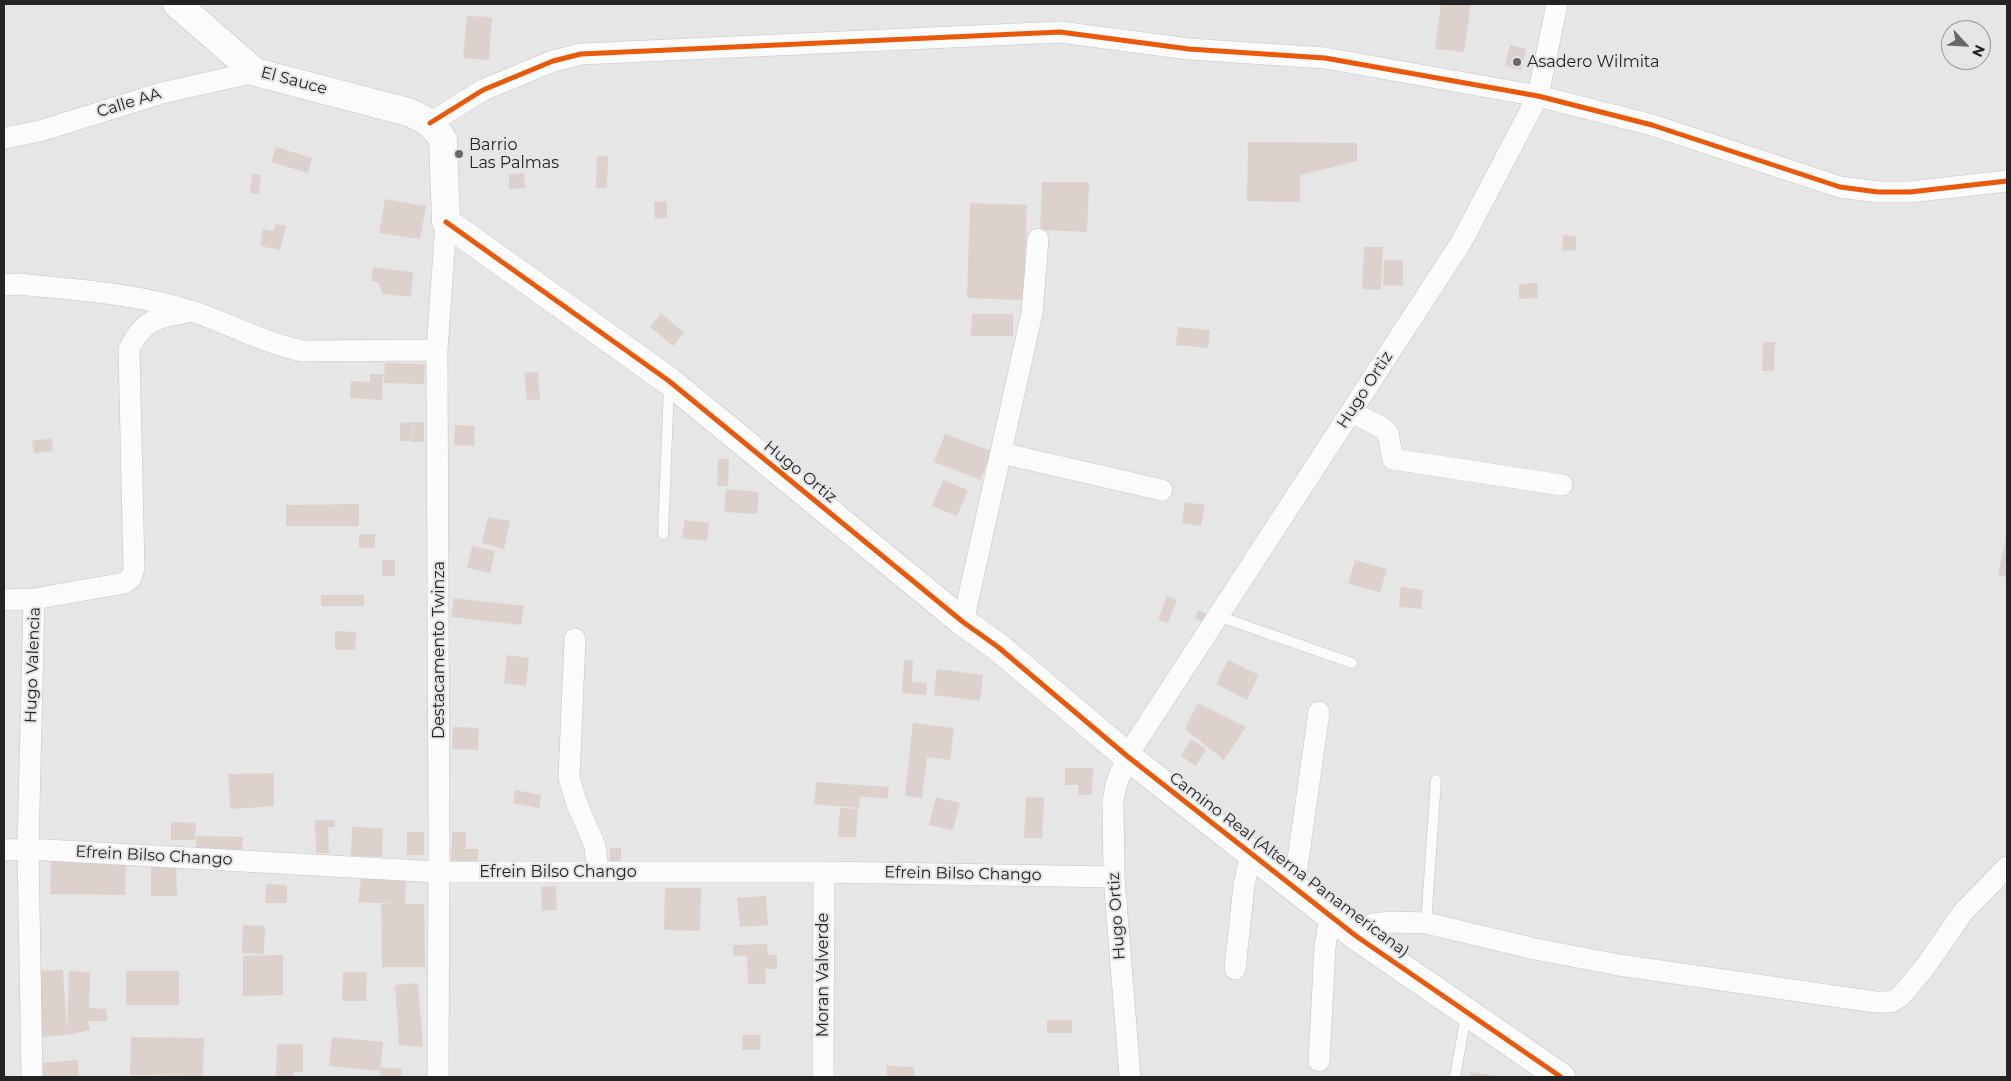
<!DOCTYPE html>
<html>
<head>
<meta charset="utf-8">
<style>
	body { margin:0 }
	#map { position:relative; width:2011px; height:1081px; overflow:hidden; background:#e6e6e7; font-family:Montserrat,sans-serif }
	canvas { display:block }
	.frame { position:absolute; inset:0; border:5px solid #242425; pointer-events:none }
	.north { position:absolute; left:1941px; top:20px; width:50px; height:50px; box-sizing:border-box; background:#e5e5e8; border:1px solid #98989a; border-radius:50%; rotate:115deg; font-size:14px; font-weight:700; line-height:20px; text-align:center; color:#242425 }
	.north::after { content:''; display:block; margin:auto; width:18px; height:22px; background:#686869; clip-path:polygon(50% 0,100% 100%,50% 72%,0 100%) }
</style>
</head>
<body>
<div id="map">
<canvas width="2011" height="1081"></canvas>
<div class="frame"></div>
<div class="north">N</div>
</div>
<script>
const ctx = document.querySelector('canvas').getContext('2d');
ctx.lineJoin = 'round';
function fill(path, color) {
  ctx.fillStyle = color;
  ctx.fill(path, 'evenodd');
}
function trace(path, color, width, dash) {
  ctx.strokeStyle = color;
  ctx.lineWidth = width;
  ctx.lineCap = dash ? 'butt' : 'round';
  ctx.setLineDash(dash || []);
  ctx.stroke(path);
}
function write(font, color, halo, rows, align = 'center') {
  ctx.font = font + ' Montserrat,sans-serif';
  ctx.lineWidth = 4;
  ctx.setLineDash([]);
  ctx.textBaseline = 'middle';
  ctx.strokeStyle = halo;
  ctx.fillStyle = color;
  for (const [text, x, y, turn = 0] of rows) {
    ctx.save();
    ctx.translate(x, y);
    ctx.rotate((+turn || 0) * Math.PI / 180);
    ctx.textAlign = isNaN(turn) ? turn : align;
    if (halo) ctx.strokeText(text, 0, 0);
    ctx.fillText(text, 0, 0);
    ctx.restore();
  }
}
fill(new Path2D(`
	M1441,4H1471L1464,52L1435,49Z
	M467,16L492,17L489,60L463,58Z
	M1510,45L1526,49L1521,70L1505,66Z
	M1248,142L1357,143V161L1300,175V202L1247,201Z
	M276,147L312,158L308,173L271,162Z
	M597,156H608L607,188H596Z
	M524,173L525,188L509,189V174Z
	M252,174L261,175L259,194L250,193Z
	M1042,182H1089L1087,232L1040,230Z
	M385,199L426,206L420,239L379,233Z
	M667,201V218L655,219L654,202Z
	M970,203L1027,205L1024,300L967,298Z
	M276,224L286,226L280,250L260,246L263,229L274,231Z
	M1563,235L1576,236V251L1562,250Z
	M1364,247H1383L1381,290L1362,289Z
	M1384,260H1403V286L1383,285Z
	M373,267L413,272L411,297L383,294L378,282L371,281Z
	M1537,283L1538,298L1519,299V284Z
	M661,313L684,333L673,346L650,327Z
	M972,314H1013V336H971Z
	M1178,327L1210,330L1208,348L1176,345Z
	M1763,342H1775L1774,371H1762Z
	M385,363L425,364L424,384L384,383Z
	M538,372L540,399L527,400L524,373Z
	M370,374H383L382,400L350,398L351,381L370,382Z
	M412,422V441H400V423Z
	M413,422H424V442H412Z
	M455,425L475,426L474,446L454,445Z
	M945,434L991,451L981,480L934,462Z
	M52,438L53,451L34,453L32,441Z
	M718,459H729L728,486H717Z
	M943,480L968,490L957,516L932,506Z
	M726,489L759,492L757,514L724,512Z
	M1185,502L1205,505L1201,526L1182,523Z
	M359,504V526H286V505Z
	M488,517L510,521L504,549L482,543Z
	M685,520L709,523L707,541L682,538Z
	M359,534H375V548H359Z
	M2006,538H2007V577L1998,575Z
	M472,546L495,551L490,573L467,568Z
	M382,560H395V576H382Z
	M1355,560L1387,569L1380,592L1348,584Z
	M1401,587L1423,590L1421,609L1399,607Z
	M321,595H364V606H321Z
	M1167,596L1177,600L1168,623L1158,620Z
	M454,598L524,606L521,625L451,617Z
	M1198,610L1209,615L1205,623L1195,618Z
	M335,631L356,632L355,650H335Z
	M507,655L529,658L526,686L504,683Z
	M904,660H913L912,682L927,683L926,695L902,693Z
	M1228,660L1259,675L1247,700L1216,684Z
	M937,669L983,675L980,701L934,695Z
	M1198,703L1246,727L1224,760L1185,729Z
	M913,723L954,728L950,760L927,757L922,798L905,796Z
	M453,727L479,728L478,750L452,749Z
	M1191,739L1206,750L1196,766L1181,756Z
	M1065,768H1093L1092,795H1078V785H1065Z
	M274,773V806L234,809L230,807L228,774Z
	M816,782L889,787L888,799L860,796L859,808L814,804Z
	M515,790L541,795L539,808L513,803Z
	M936,797L960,803L953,830L929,825Z
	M1026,797L1044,798L1042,838H1024Z
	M840,808L858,809L856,837H838Z
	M315,820H335V827H328L329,853H316Z
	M171,822L196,823L195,840H171Z
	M352,827L383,828L382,857L351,856Z
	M407,832H424V855H407Z
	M452,832H466V849H478V861H451Z
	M196,836L243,837L242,854L196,853Z
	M610,848H621V862L610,863Z
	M176,859L177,896H151V860Z
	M51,860L126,861L125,895L50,894Z
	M362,873L406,878L405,904H424L425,967H382L381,904H396L358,902Z
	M266,884L287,885V903H265Z
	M556,886L557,910L542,911L541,887Z
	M665,888H701L700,931L664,930Z
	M766,896L768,925L740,927L737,898Z
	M243,925L265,926L264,954L242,953Z
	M767,944L768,955H777V969H765L766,984H748L747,956L762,955L733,956V945Z
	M283,955V995L243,996V956Z
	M63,970L67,1032L69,971L90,972L89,1008L107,1009V1021H88L90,1030L67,1035L41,1037L37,971Z
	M126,971H179V1005H126Z
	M343,972H367L366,1001H342Z
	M418,983L423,1047L399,1045L395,985Z
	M1047,1020H1072V1033H1047Z
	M743,1035H761L760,1050H742Z
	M131,1037L204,1038L203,1076L130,1075Z
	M332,1037L383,1042L380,1071L329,1066Z
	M277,1044H303V1072H294V1077H276Z
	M78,1060L79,1077H42L41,1063Z
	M887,1066L914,1067V1077H887Z
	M381,1067L402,1069L401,1077H380Z
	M1471,1072L1498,1076V1077H1470Z`), '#dcd1cc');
const lane = new Path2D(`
	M663,534L669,385
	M1218,616L1352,663
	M1426,923L1436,780
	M1455,1077L1466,1015`);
const street = new Path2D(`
	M430,123L483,90L553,61L581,54L1060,32L1189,49L1325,58L1538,96L1652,125L1840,187L1878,192H1910L2007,181
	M4,138L40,131L162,93L255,72
	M4,285L18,284C76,290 135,293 191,311C229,323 263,343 302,351L437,350
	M1351,412L1383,428L1388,433L1393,459L1562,485
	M1001,453L1162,490
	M4,600L34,599
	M963,622L1032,313L1038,239
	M575,639L569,778L577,804L595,846L598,872
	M4,850L28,849L439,872H824L1114,877
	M1294,888L1319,712
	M1356,936L1373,924L1390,922L1426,923L1535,949L1619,965L1875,1002H1891L1901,996L1925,967L1964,911L2007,867
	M1235,969L1244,885L1251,853
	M1319,1061L1325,947L1330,915
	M32,1077L28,849L34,599L124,583L131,578L134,569L129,349C145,316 159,319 191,311
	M438,1077L439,842L437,350L446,222
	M823,1077L824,872
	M1130,1077L1114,877L1113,800L1116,785L1127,756L1462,241L1538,96L1557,4`);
const secondary = new Path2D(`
	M177,4L255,72L408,112C423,118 435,125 443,140L446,222L669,381L963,622L998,647L1127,756L1356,936L1561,1077`);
trace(lane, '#c4c4c6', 11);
trace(street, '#c4c4c6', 22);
trace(secondary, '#c4c4c6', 29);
trace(lane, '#fbfbfb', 10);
trace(street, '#fbfbfb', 21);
trace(secondary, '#fbfbfb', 28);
trace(new Path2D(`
	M430,123L483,90L553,61L581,54L1060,32L1189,49L1325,58L1538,96L1652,125L1840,187L1878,192H1910L2007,181
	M446,222L669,381L963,622L998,647L1127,756L1356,936L1561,1077`), '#e8590c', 5);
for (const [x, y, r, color] of [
	[1517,62,5,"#686869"],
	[459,154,5,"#686869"]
]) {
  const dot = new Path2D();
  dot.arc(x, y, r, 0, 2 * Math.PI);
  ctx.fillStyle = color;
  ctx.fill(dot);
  trace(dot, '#e5e5e8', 2);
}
write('16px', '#242425', '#e5e5e8', [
	["Asadero Wilmita",1527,62],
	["Barrio",469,145],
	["Las Palmas",469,163]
], 'left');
write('16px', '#242425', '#e5e5e8', [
	["El Sauce",294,81,15],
	["Calle AA",129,103,-17],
	["Hugo Ortiz",1365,390,-57],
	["Hugo Ortiz",800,472,39],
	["Destacamento Twinza",439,650,-90],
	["Hugo Valencia",33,665,-88],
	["Efrein Bilso Chango",154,856,3],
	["Camino Real (Alterna Panamericana)",1289,865,37],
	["Efrein Bilso Chango",558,872],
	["Efrein Bilso Chango",963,874,1],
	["Hugo Ortiz",1117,916,-94],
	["Moran Valverde",823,975,-90]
]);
</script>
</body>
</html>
